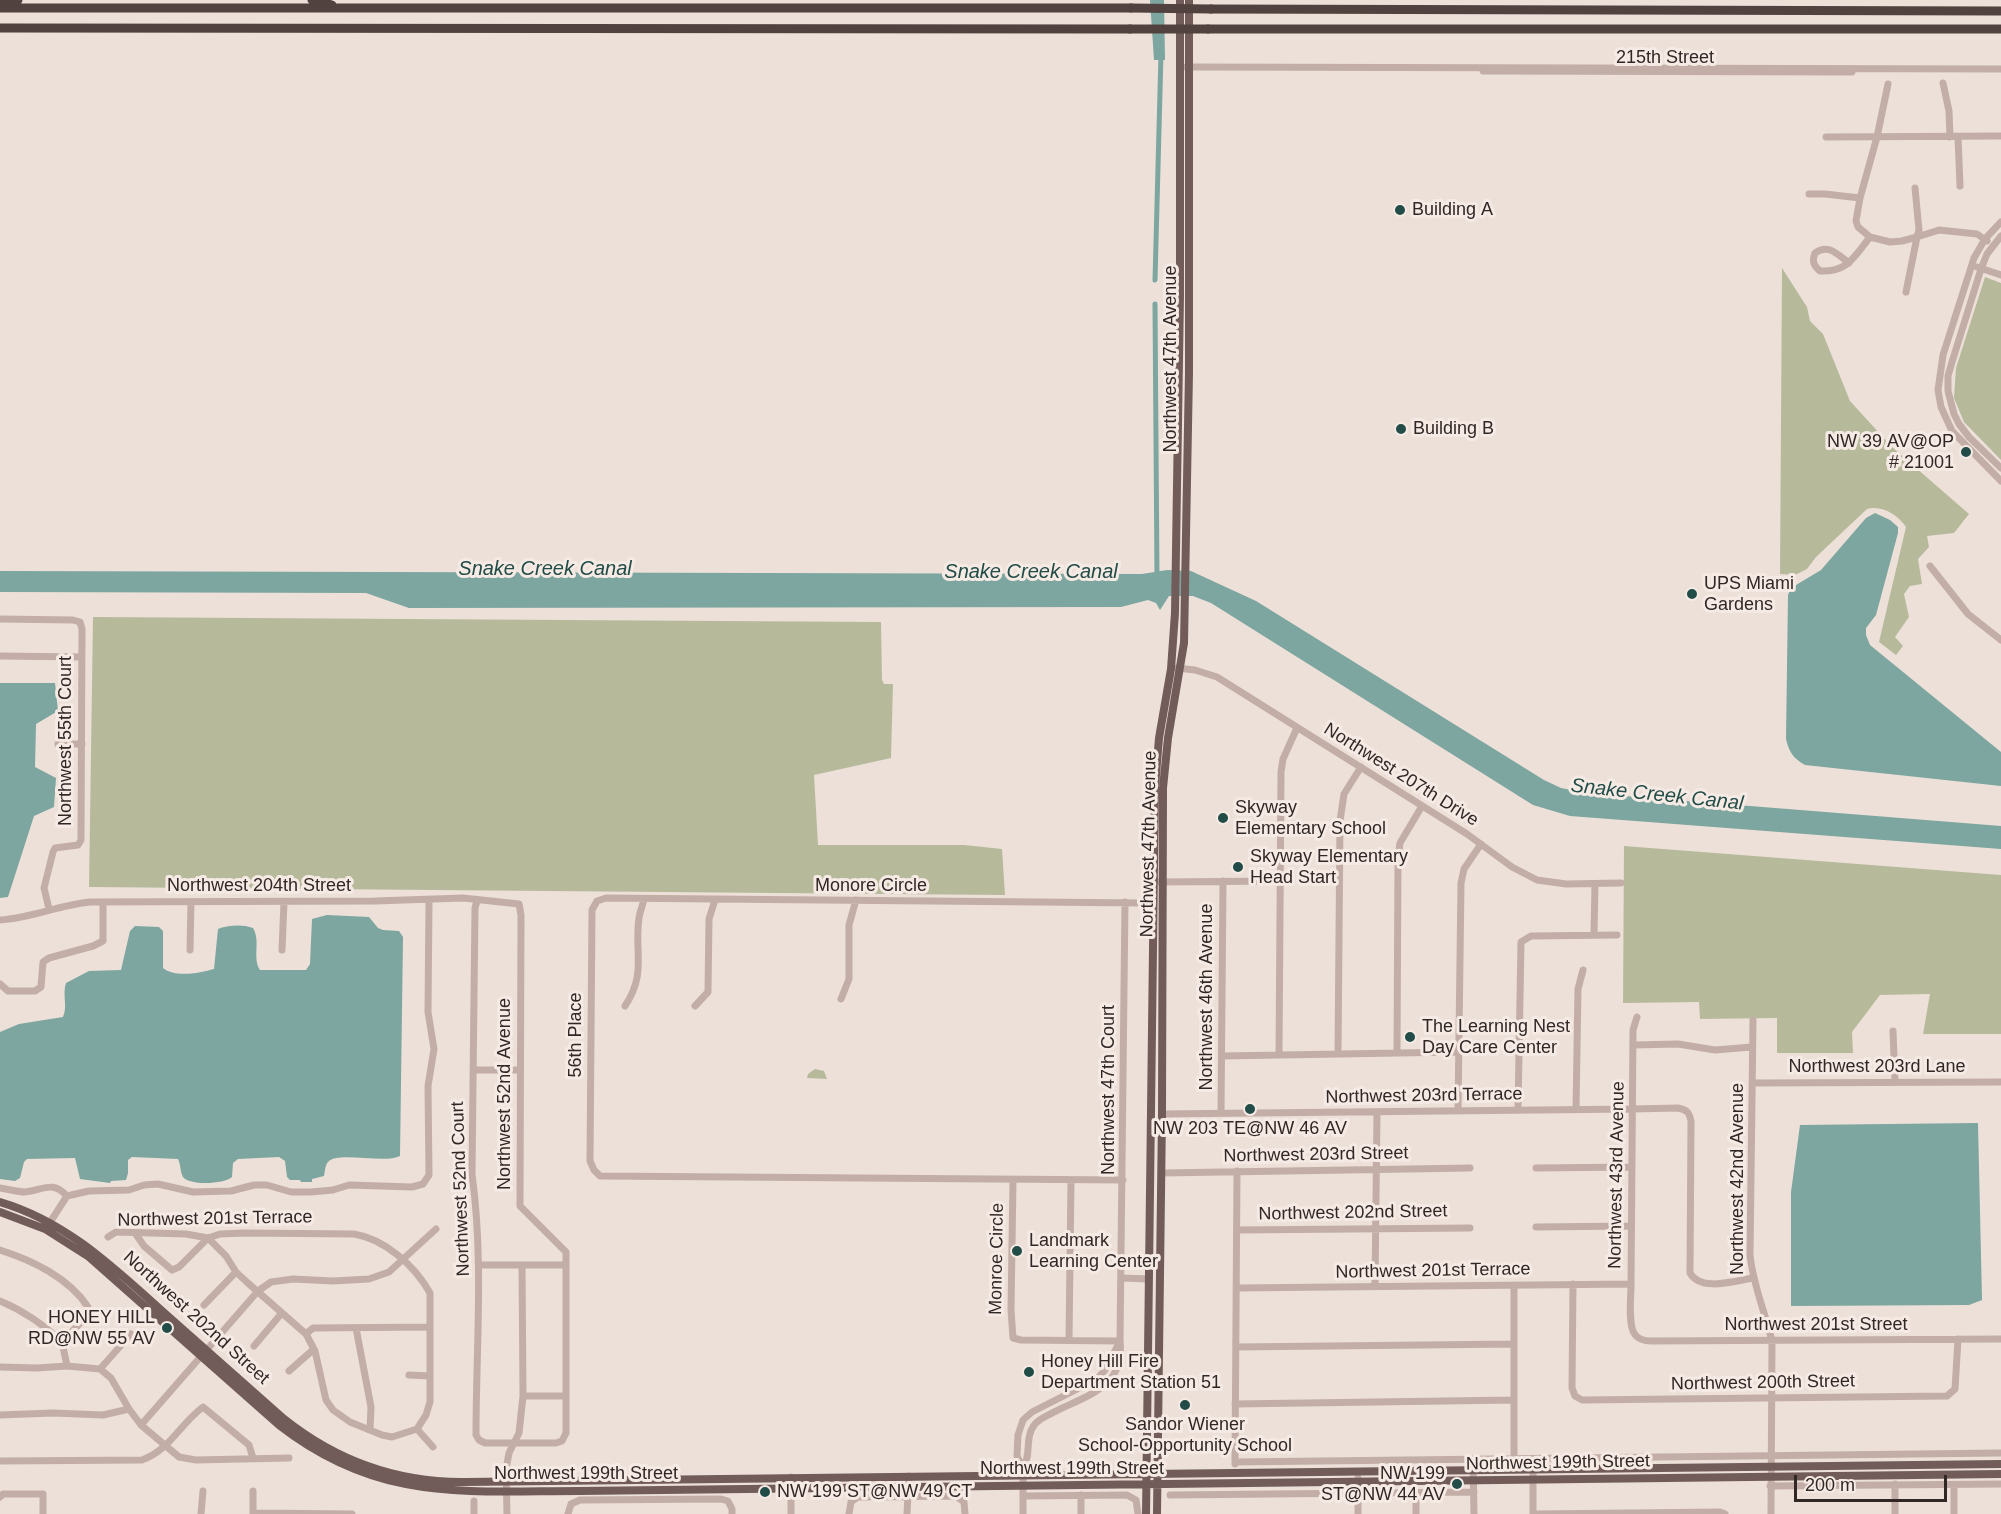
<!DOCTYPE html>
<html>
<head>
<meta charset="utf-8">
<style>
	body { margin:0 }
	#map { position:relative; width:2001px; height:1514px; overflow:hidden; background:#ede0d9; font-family:Helvetica,sans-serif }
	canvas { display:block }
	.scale { position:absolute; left:1794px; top:1475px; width:153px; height:27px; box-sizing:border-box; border:3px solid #312826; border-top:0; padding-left:8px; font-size:18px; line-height:21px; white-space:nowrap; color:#312826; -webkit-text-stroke:4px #f6eae5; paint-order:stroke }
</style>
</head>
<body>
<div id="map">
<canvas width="2001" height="1514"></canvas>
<div class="scale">200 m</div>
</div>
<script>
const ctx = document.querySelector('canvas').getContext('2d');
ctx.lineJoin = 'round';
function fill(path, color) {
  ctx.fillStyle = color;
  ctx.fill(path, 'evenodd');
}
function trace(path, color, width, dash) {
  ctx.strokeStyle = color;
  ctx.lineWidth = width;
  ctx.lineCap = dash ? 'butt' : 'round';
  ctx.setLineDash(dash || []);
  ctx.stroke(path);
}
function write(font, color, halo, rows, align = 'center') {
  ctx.font = font + ' Helvetica,sans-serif';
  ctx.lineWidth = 6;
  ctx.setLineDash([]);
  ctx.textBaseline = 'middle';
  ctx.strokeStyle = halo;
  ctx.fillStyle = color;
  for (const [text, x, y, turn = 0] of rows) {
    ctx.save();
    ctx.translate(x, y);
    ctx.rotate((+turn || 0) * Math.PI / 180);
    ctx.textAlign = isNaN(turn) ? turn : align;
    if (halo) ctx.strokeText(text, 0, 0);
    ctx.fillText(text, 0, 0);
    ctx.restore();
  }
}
fill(new Path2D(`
	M1782,268L1807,307L1810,321L1823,334L1850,401L1892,447L1969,514L1954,533L1927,536L1929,547L1918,559L1922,584L1910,586L1904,594L1909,617L1895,637L1903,646L1896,655L1879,642L1906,527C1898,515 1882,505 1867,509L1816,557L1807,569L1795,575L1780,574Z
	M1985,277L2001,283V460L1964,422L1954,398L1956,368Z
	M93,617L881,622L882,680L884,684H893L891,758L814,775L818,845H964L1002,849L1005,895L89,887Z
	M1624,846L2001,875V1034H1923L1930,994L1880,995L1852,1032L1853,1053H1777V1018L1700,1019L1699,1002L1623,1003Z
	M815,1069L824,1071L827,1079L807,1078L808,1074Z`), '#b6ba9b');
fill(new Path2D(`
	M1150,0H1164L1165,60H1154Z
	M1875,513L1890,520L1898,527V533L1876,615L1866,628V635L1870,645L2001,752V786L1805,765C1793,758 1789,752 1786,739L1788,595L1791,588L1821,570L1866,518Z
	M1167,570L1191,571L1256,601L1544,780L1561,788L1587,793L2001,826V849L1570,816L1533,805L1211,603L1193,596H1169L1160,610L1156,603L1148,600L1121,607L409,608L366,593L0,592V571L1142,574Z
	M55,683L58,711L36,724L35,767L56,778L54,807L34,816L8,897L0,898V683Z
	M327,915L369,917L378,928L383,930L399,931L403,937L400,1156C384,1164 337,1151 328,1162C325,1165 325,1172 324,1176L312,1179V1182H301L300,1180H290L287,1177L285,1161L279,1157L238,1159L233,1163L232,1177C225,1184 190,1186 183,1177C180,1172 181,1165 178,1159L132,1157L128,1160V1173L126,1180L111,1181L110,1183L80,1179L75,1158L27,1159L24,1162L20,1178L15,1181L0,1179V1032L19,1024L63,1017C68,1006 62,995 66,983L89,971L121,970L130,931L135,926L159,927L163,931V968C175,978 200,973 214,969L218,929C227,925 243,924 253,928C261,941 252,958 260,970H306L310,964L312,919Z
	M1978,1123L1982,1300L1969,1305L1791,1306V1192L1800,1125Z`), '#7ca69f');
trace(new Path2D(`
	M1155,280L1161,54
	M1155,304L1157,578`), '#7ca69f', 5);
trace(new Path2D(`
	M1186,67L2001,69
	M1483,71L1852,72
	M1943,83L1949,111L1950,137
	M1826,137L2001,136
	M1958,137L1960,186
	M1809,194H1825L1860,198
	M2001,222L1985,239L1974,258L1943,355L1938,390L1941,407L1952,431L2001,481
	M2001,236L1987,254L1981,269L1952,362L1948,376V391L1954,414L1959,424L1969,437L2001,468
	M1870,237L1858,227L1856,221L1860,198L1877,137L1888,84
	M1849,263C1838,255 1829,243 1815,253C1812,261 1813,265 1820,271C1848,272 1854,257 1870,237L1890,242L1902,241L1917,237L1919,230L1915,188
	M1977,267L2001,275
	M1906,292L1917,237L1939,230L1977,234L1987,241
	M1930,566L1968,614L2001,640
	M0,619L73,620L80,622L82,629L81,840L78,845L55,848L53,852L44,888L49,909
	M0,656L81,657
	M1177,668L1195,670L1217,677L1467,834L1512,867L1537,880L1566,884L1621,883
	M58,744H82
	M1159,882L1280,881
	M0,920C31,918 59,905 90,902L375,901L463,898L519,904L521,915L520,1206L566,1252V1433L562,1441L556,1443H485L479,1440L476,1435C476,1348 484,1261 472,1174L475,908L477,901
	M1594,935L1595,884
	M190,950L191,902
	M282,950L284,902
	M0,984L8,991H35L41,987L43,962L49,958L93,946L103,941V902
	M841,999L849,979V925L856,900
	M625,1006C647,973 634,952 639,918C640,911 643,905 644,899
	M695,1006L708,992L709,919L715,900
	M1637,1017L1633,1030L1631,1284C1631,1296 1628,1323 1634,1333C1637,1339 1645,1341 1651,1341L2001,1339
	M1753,1020L1750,1255C1753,1285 1765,1312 1772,1341L1771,1514
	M1893,1031L1895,1081
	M1633,1045L1678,1044L1715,1050L1752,1047
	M1338,1053L1340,821L1344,794L1361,767
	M1397,1053L1398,859L1400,843L1422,806
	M1279,1055L1281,772L1283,759L1297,728
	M1222,1056L1458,1052
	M473,1070H519
	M1753,1083L2001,1082
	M1576,1109L1578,989L1583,970
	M1518,1110L1521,942L1531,936L1617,935
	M1458,1111L1461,883L1464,869L1481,844
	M1221,1113L1223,881
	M1162,1114L1632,1109L1678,1108C1687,1110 1689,1112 1691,1121L1690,1273C1701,1292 1734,1281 1753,1278
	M1536,1168L1632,1167
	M1162,1173L1470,1168
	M1013,1180L1011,1310L1013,1338L1021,1340L1120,1341
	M1123,1180L600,1176L594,1170L590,1161L592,910L597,901L606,898L1144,903
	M0,1188C8,1189 17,1192 25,1192C44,1190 52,1180 67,1196
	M67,1196L89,1191L129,1190L144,1185L158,1184L193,1192L231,1191L254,1185H267L291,1192H311L333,1190L349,1185L412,1187L423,1184L429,1175L428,1086L434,1049L428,1012L429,901
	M47,1227L67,1196
	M1536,1227L1631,1226
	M1237,1230L1470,1228
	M135,1233L144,1246L172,1270L179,1267L208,1238L226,1256L236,1272L249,1284L306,1334L315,1351L326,1400L333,1410L350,1422L382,1435L392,1437L417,1429
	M108,1237L116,1232L186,1234L208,1238L220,1234L244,1233L354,1234C385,1239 415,1266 430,1293V1402L426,1415L417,1429
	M0,1250C32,1260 69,1278 88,1307L85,1318L62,1342
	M479,1265H566
	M1122,1278L1149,1279
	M1573,1284L1572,1388L1575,1396L1582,1400L1947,1396L1955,1389L1958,1339
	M1375,1286L1377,1112
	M1236,1288L1631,1284
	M0,1301C24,1311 43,1324 62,1342
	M204,1305L236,1272
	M356,1328L371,1407L370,1429
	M306,1334L313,1328L430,1327
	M1069,1340L1071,1180
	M62,1342L67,1366
	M254,1346L281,1314
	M1236,1347L1514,1344
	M0,1367L37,1368L67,1366L100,1369L111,1378L129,1409L141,1425L179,1457L196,1460L289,1458
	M100,1369L131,1334
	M289,1371L314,1349
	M409,1375L430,1376
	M523,1396H566
	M1235,1404L1514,1400
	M0,1415L53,1413L103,1415L129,1409
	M141,1425L258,1291L271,1282L293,1279L333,1281L369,1279L389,1272L436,1229
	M417,1429L433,1447
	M1514,1458V1285
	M1473,1459L1474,1514
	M0,1461L142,1460C170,1450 180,1424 203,1407L249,1445L253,1458
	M1235,1462L2001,1453
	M1235,1464L1237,1171
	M1023,1468C1032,1455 1024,1437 1035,1424C1040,1418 1047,1416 1054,1412C1088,1395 1125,1387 1120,1341L1125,902
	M1533,1469V1514
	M791,1477V1514
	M1358,1478V1514
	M1895,1484V1514
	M1954,1485V1514
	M1770,1486L2001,1484
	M253,1491V1514
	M1416,1493V1514
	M1081,1495V1514
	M1170,1495L1474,1492
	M1023,1496L1127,1495L1136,1500L1138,1514
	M0,1497L3,1494H43V1514
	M474,1501V1514
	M253,1513L352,1514
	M201,1514L203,1491
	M507,1514L506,1469L509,1453L519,1433L523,1396L522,1265
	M568,1514L571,1504L580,1500L721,1499L728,1501L732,1509V1514
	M849,1514L851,1502L858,1497L956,1496L964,1502L965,1514
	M907,1514L909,1476
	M1023,1514V1468L1017,1456L1018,1435L1023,1420L1032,1412L1097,1379L1105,1370L1120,1341
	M1537,1514L1720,1512L1725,1514`), '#c3aea7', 7);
trace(new Path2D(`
	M0,1202C65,1221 112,1266 161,1310C202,1346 243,1383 284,1419C338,1462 397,1483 466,1482L2001,1464
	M0,1212L45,1229L89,1257L279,1425C378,1502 462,1491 579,1491L2001,1474
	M1146,1514L1155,787L1159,738L1171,669L1175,613L1180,296V0
	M1157,1514L1162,1114L1163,788L1168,738L1184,643L1189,373V0`), '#715c59', 8);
trace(new Path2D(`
	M0,0H18
	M312,0L332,5
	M0,8H1131
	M1211,9L2001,11
	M0,28L1130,29
	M1208,29H2001`), '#51413f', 9);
trace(new Path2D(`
	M1131,8L1211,9
	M1130,29H1208`), '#51413f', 9);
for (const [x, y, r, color] of [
	[1400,210,6,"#224c47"],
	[1401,429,6,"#224c47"],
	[1966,452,6,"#224c47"],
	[1692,594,6,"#224c47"],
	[1223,818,6,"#224c47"],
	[1238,867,6,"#224c47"],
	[1410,1037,6,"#224c47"],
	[1250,1109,6,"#224c47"],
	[1017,1251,6,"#224c47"],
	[167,1328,6,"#224c47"],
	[1029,1372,6,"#224c47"],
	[1185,1405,6,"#224c47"],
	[1457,1484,6,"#224c47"],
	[765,1492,6,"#224c47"]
]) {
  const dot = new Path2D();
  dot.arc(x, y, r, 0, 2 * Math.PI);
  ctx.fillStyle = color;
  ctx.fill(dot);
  trace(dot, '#f6eae5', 2);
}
write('18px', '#312826', '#f6eae5', [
	["215th Street",1665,58],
	["Northwest 47th Avenue",1171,359,-90],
	["Northwest 55th Court",66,741,-90],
	["Northwest 207th Drive",1401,775,32],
	["Northwest 47th Avenue",1149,844,-89],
	["Northwest 204th Street",259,886],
	["Monore Circle",871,886],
	["Northwest 46th Avenue",1207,997,-90],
	["56th Place",576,1035,-90],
	["Northwest 203rd Lane",1877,1067],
	["Northwest 47th Court",1109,1090,-90],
	["Northwest 52nd Avenue",505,1094,-90],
	["Northwest 203rd Terrace",1424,1096,-1],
	["Northwest 203rd Street",1316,1155,-1],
	["Northwest 43rd Avenue",1617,1175,-89],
	["Northwest 42nd Avenue",1738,1179,-90],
	["Northwest 52nd Court",461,1189,-92],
	["Northwest 202nd Street",1353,1213,-1],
	["Northwest 201st Terrace",215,1219,-1],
	["Monroe Circle",997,1259,-89],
	["Northwest 201st Terrace",1433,1271,-1],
	["Northwest 202nd Street",196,1318,42],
	["Northwest 201st Street",1816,1325],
	["Northwest 200th Street",1763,1383,-1],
	["Northwest 199th Street",1558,1463,-1],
	["Northwest 199th Street",1072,1469],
	["Northwest 199th Street",586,1474]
]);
write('18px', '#312826', '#f6eae5', [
	["Building A",1412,210],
	["Building B",1413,429],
	["NW 39 AV@OP",1954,442,"right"],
	["# 21001",1954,463,"right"],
	["UPS Miami",1704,584],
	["Gardens",1704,605],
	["Skyway",1235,808],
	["Elementary School",1235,829],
	["Skyway Elementary",1250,857],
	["Head Start",1250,878],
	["The Learning Nest",1422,1027],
	["Day Care Center",1422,1048],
	["NW 203 TE@NW 46 AV",1250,1129,"center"],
	["Landmark",1029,1241],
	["Learning Center",1029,1262],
	["HONEY HILL",155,1318,"right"],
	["RD@NW 55 AV",155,1339,"right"],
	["Honey Hill Fire",1041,1362],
	["Department Station 51",1041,1383],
	["Sandor Wiener",1185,1425,"center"],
	["School-Opportunity School",1185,1446,"center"],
	["NW 199",1445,1474,"right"],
	["ST@NW 44 AV",1445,1495,"right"],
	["NW 199 ST@NW 49 CT",777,1492]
], 'left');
write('italic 20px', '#224c47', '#f6eae5', [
	["Snake Creek Canal",545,569],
	["Snake Creek Canal",1031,572],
	["Snake Creek Canal",1657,795,6]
]);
</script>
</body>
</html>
